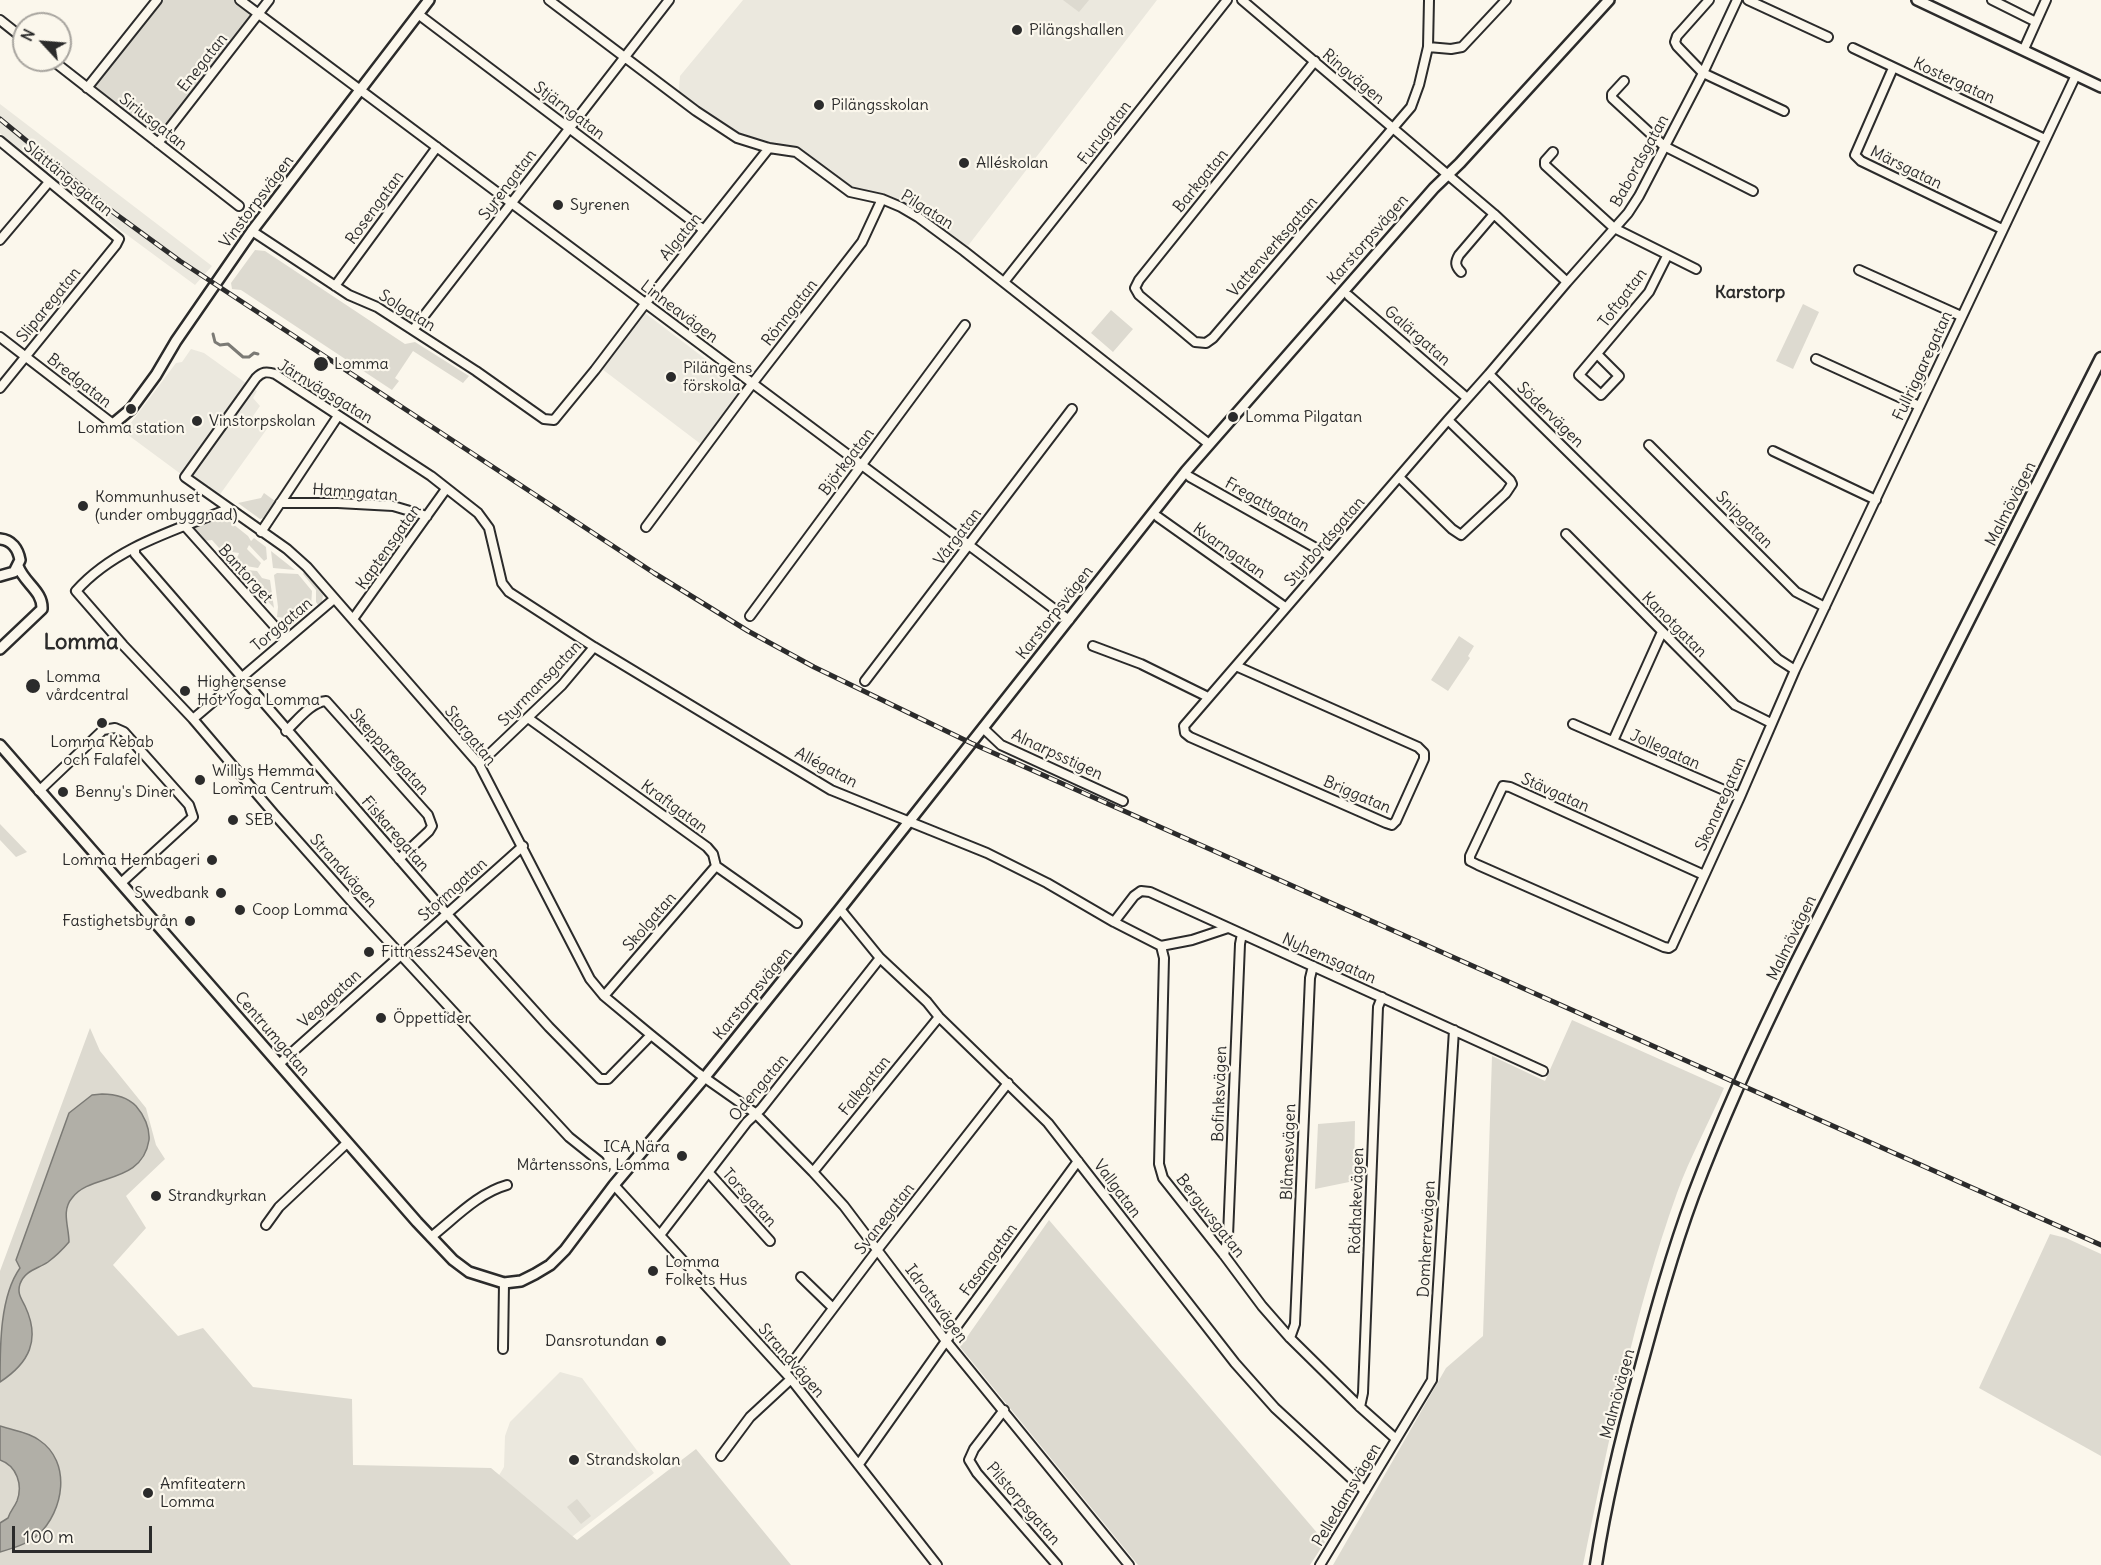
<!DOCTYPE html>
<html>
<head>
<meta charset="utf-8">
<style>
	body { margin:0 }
	#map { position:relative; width:2101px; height:1565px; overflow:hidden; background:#fbf7ec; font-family:Delius,sans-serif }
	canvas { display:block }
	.north { position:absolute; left:12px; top:12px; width:60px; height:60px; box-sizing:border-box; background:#fbf7ec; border:2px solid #a8a59f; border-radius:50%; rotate:296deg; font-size:16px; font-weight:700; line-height:24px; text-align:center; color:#2b2b2b }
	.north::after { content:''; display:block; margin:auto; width:21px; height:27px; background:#2b2b2b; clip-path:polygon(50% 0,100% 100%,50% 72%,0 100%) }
	.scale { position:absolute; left:12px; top:1526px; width:140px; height:27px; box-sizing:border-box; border:3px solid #2b2b2b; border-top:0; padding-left:8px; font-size:18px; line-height:21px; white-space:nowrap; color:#2b2b2b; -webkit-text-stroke:4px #fbf7ec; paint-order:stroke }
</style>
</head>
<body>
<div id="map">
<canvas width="2101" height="1565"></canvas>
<div class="north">N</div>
<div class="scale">100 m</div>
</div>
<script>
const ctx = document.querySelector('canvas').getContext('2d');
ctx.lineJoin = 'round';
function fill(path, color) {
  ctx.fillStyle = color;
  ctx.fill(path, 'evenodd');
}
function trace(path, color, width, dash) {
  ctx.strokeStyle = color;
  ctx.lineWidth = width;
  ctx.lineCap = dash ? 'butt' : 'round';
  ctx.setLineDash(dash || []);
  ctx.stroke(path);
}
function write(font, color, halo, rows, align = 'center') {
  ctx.font = font + ' Delius,sans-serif';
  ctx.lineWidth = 4.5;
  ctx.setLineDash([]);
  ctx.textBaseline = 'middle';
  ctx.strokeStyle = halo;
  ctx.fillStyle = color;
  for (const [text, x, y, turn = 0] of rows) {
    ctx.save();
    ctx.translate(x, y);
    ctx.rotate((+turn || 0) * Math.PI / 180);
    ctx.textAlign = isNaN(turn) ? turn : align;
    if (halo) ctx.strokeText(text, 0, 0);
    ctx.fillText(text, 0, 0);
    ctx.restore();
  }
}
fill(new Path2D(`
	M743,0H1157L964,251L901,207L850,192L797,152L743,141L678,98L680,76Z
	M0,104L212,266L195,285L119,229L0,133Z
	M645,313L741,386V393L702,445L602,369Z
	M191,349L204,353L257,391L253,398L260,406L253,416L269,426L216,500L124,432L176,363L182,362Z
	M560,1372L582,1378L654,1473L564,1543L495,1482L504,1467L505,1436L510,1422Z`), '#ebe8de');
fill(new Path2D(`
	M161,0H235L254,14L157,137L92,88Z
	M1063,0H1089L1079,12Z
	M255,250L265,251L405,344L415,342L469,376L463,383L413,351L395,378L399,381L392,390L241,290L232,289L231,283Z
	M1803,304L1819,312L1793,369L1776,361Z
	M1111,310L1133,329L1113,352L1091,333Z
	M264,493L275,501L263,518L260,519L238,503L261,498Z
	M213,519L218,521L228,520L248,536L251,541L254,538L266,547L267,559L264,561L249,545L247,549L261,563L258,568L234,564L231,561L238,556L239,553L232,552L227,557L212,540L203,541L192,530L194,526Z
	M271,551L295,570L273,568Z
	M237,569L257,571L262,578L270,580L274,608Z
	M304,572L323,595L322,602L318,605L316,602V590L303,574Z
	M277,573L298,574L312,591L311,607L287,627L285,618L277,617L278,607L274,575Z
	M1459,636L1474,646L1468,656L1470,658L1448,691L1431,680Z
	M0,824L27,852L16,857L0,840Z
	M1572,1020L1724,1088C1709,1123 1690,1157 1677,1193C1634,1313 1609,1440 1583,1565H1333L1446,1368L1483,1336L1492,1056L1545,1081Z
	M90,1028L100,1051L146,1108L156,1145L165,1159L126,1196L146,1228L113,1265L178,1336L203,1328L253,1387L352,1399L353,1465L491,1468L577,1540L696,1449L791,1565H0V1271Z
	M1355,1121L1354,1181L1315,1189L1318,1124Z
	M1049,1220L1325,1542L1310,1565H1138L960,1347Z
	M2050,1234L2066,1238L2101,1254V1456L1979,1388Z
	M577,1499L591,1516L581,1524L567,1507Z`), '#dddad0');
const water = new Path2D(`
	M102,1094C115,1094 127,1097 136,1106C144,1115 150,1128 149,1140C142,1185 90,1173 72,1198C61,1211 69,1227 69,1242C63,1249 56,1256 48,1262C38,1269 25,1270 20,1284C17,1293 21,1298 25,1306C41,1340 29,1363 0,1382C0,1345 0,1296 20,1268L16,1260L69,1113L92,1095Z
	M0,1426C14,1431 27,1431 39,1440C72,1462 64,1511 38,1535C27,1544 14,1548 0,1552V1523L8,1518C10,1511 14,1508 17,1501C23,1485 17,1466 0,1460Z`);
fill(water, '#b1afa7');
trace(water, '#7b7a75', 1.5);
trace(new Path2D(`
	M213,334L215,342L220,345L228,344L243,357H249L254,353L258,354`), '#7b7a75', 3);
const minor = new Path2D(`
	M240,0L1069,620
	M549,0L696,111L737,138L769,148L796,152L850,192L882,199L901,207L918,217L964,251L1209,444
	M1242,0L1494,214L1567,282L1489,374L1778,659L1795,670
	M1709,0L1677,36L1675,42L1677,46L1703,73L1784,111
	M1748,0L1828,37
	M1992,0L2036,22
	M418,14L704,230
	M0,20L24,39
	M1428,47L1451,49L1462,47L1506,0
	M1853,48L2045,139
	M2024,49L2046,0
	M52,60L239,206
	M1315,61L1139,280L1135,288L1139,295L1195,342L1206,343L1213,338L1411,107L1419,85L1428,47L1429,0
	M1893,68L1855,155L1861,161L2002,229
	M1624,81L1612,94V98L1664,146L1753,191
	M87,88L157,0
	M0,141L119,239L116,245L0,388
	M158,143L269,0
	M1553,152L1545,161V165L1614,228L1696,269
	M252,231L349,295L377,307L476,371L544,419L554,420L595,370L645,304L769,148
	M0,240L49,182
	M1859,270L1961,316
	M1461,272C1455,266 1455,262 1459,255L1494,214
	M1004,282L1227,0
	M1567,282L1628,213L1639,196L1703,73L1737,0
	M335,286L437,147
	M1349,296L1467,398
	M413,330L669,0
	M0,337L113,424
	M1597,354L1619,376L1601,395L1579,375L1649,292L1667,256
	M1816,359L1919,406
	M1649,445L1796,592L1825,607
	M1773,451L1876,500
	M1190,477L1330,556
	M1399,477L1452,529L1461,535L1506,493L1512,484L1510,480L1448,420
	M280,503H338L393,506L427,516
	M228,509C176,530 115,547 76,591L123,645L193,719L274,814L352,902L569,1137L599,1161
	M1158,517L1285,607
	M185,526L286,639
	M646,527L752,384L862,242L882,199
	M261,532L338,416
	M1566,534L1735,705L1771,723
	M135,548V554L447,914L549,1027L600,1079H608L651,1035
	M750,616L965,325
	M353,619L446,489
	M1093,646L1141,664L1208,697
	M1236,666L1418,747L1424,753V759L1396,821L1392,825L1386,823L1190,737L1185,733L1184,726L1448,420L1489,374
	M865,681L1072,409
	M528,718L707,847L713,854L716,866L797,923
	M193,719L334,599
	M1573,724L1740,797
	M983,728L1001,745L1123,801
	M286,731C297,721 311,702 326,701L428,815L432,826L429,831L399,859
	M1613,741L1662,632
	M479,764L562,685L594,647
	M39,791L103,730L115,728L124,732L189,805L193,817L121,883
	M1704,875L1510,787L1503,786L1470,856V861L1478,865L1664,947L1669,948L1672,946L1740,797L1795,670L2076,75
	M840,909L880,958L927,1002L939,1017L1048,1123L1235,1363L1275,1408L1365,1491
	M1114,922L1134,896L1141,891L1150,892L1543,1071
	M1161,946L1164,958L1159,1164L1163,1178L1224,1255L1262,1306L1290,1338L1360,1407L1396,1439
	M604,996L716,866
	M279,1064L523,846
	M813,1172L939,1017
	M709,1173L770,1241
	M614,1185L791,1379L937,1565
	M266,1225L279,1207L347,1143
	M660,1235L747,1122L761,1109L880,958
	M431,1237C454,1219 478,1193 507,1185
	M1224,1255L1228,1236L1240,944L1242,934
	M801,1277L833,1308
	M1290,1338L1295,1324L1310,978L1313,966
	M503,1349L504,1283
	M785,1372L878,1249L1008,1083
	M1360,1407L1363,1393L1378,1007L1382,997
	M1004,1410L974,1449L969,1460L977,1473L1057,1565
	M721,1456L750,1417L791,1379
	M859,1464L946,1341L1078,1161
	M1129,1565L946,1341L844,1206L813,1172L755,1113L698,1073L651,1035L604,996L590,979L479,764L307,567L287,549L185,477L256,378C262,372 266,371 275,374L431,476L478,513L489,528L502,583L509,592L594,647L831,790L987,853L1047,883L1114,922L1161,946L1192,940L1228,928
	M1320,1565L1432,1380L1454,1030`);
const tertiary = new Path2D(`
	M1917,0L2101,87
	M113,424L131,409L156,375L176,341L252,231L429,0
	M0,539C12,540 18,549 20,560L14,572L0,576
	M0,649L42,609C43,591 24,583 18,566
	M0,745L417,1222L453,1260L469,1272L504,1283L521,1281L535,1274L550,1265L565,1250L614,1185L705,1077L840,909L1186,471L1434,188L1460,163L1609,0`);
const secondary = new Path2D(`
	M1596,1565C1606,1499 1622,1434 1640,1370C1656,1311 1672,1253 1693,1196C1723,1116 1758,1040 1796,963L2101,358`);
trace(minor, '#2b2b2b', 12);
trace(tertiary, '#2b2b2b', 14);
trace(secondary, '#2b2b2b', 15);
trace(minor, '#fbf7ec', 8);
trace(tertiary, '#fbf7ec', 9);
trace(secondary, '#fbf7ec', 10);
const rail = new Path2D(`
	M0,119L113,212L180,261L654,573L748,631L814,667L971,743L2101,1245`);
trace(rail, '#2b2b2b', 5);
trace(rail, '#fbf7ec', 3, [9]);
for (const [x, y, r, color] of [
	[1017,30,6,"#2b2b2b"],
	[819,105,6,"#2b2b2b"],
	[964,163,6,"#2b2b2b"],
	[558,205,6,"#2b2b2b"],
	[321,364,8,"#2b2b2b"],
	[671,377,6,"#2b2b2b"],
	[131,409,6,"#2b2b2b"],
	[1233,417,6,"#2b2b2b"],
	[197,421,6,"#2b2b2b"],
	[83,506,6,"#2b2b2b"],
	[33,686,8,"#2b2b2b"],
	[185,691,6,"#2b2b2b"],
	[102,723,6,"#2b2b2b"],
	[200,780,6,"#2b2b2b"],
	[63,792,6,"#2b2b2b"],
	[233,820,6,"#2b2b2b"],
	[212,860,6,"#2b2b2b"],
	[221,893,6,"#2b2b2b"],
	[240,910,6,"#2b2b2b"],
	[190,921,6,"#2b2b2b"],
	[369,952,6,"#2b2b2b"],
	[381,1018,6,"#2b2b2b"],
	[682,1156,6,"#2b2b2b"],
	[156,1196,6,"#2b2b2b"],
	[653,1271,6,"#2b2b2b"],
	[661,1341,6,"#2b2b2b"],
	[574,1460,6,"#2b2b2b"],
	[148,1493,6,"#2b2b2b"]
]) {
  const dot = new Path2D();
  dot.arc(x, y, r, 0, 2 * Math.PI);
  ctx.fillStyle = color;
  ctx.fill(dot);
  trace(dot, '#fbf7ec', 2);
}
write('16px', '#2b2b2b', '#fbf7ec', [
	["Pilängshallen",1029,30],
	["Pilängsskolan",831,105],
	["Alléskolan",976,163],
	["Syrenen",570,205],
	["Lomma",334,364],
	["Pilängens",683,368],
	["förskola",683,386],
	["Lomma Pilgatan",1245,417],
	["Vinstorpskolan",209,421],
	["Lomma station",131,428,"center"],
	["Kommunhuset",95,497],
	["(under ombyggnad)",95,515],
	["Lomma",46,677],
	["vårdcentral",46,695],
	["Highersense",197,682],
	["Hot Yoga Lomma",197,700],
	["Lomma Kebab",102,742,"center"],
	["och Falafel",102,760,"center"],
	["Willys Hemma",212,771],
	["Lomma Centrum",212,789],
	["Benny's Diner",75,792],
	["SEB",245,820],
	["Lomma Hembageri",200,860,"right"],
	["Swedbank",209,893,"right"],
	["Coop Lomma",252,910],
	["Fastighetsbyrån",178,921,"right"],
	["Fittness24Seven",381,952],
	["Öppettider",393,1018],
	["ICA Nära",670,1147,"right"],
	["Mårtenssons, Lomma",670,1165,"right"],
	["Strandkyrkan",168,1196],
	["Lomma",665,1262],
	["Folkets Hus",665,1280],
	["Dansrotundan",649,1341,"right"],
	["Strandskolan",586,1460],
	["Amfiteatern",160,1484],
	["Lomma",160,1502]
], 'left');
write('16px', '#2b2b2b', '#fbf7ec', [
	["Enegatan",203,63,-52],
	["Ringvägen",1353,77,40],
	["Kostergatan",1954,81,25],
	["Stjärngatan",569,111,37],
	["Siriusgatan",153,122,38],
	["Furugatan",1105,133,-52],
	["Babordsgatan",1640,161,-61],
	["Märsgatan",1906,168,26],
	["Slättängsgatan",68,179,39],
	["Barkgatan",1201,181,-51],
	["Syrengatan",508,185,-53],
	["Vinstorpsvägen",257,202,-53],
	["Rosengatan",375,208,-54],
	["Pilgatan",927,210,32],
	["Algatan",681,237,-51],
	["Karstorpsvägen",1368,240,-49],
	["Vattenverksgatan",1273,247,-49],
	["Toftgatan",1623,298,-53],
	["Sliparegatan",49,305,-51],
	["Solgatan",407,311,32],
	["Linneavägen",679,312,37],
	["Rönngatan",790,313,-52],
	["Galärgatan",1417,336,41],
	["Fullriggaregatan",1923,366,-65],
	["Bredgatan",79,381,38],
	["Järnvägsgatan",325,392,31],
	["Södervägen",1550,415,44],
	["Björkgatan",847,462,-53],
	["Hamngatan",355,493,4],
	["Malmövägen",2011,504,-63],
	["Fregattgatan",1267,505,29],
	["Snipgatan",1744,520,45],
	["Vårgatan",958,537,-53],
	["Styrbordsgatan",1325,542,-49],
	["Kaptensgatan",389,547,-55],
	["Kvarngatan",1229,551,35],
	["Bantorget",245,574,48],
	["Karstorpsvägen",1055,613,-52],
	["Torggatan",282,625,-40],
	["Kanotgatan",1674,625,45],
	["Styrmansgatan",540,684,-46],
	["Storgatan",470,736,51],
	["Jollegatan",1665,750,24],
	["Skepparegatan",389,752,48],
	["Alnarpsstigen",1057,755,25],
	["Allégatan",826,768,28],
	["Stävgatan",1555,793,24],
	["Briggatan",1357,795,23],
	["Skonaregatan",1721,804,-66],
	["Kraftgatan",674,807,36],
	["Fiskaregatan",395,834,49],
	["Strandvägen",343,871,48],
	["Stormgatan",453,890,-42],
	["Skolgatan",650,922,-49],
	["Malmövägen",1792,938,-64],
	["Nyhemsgatan",1329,959,24],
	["Karstorpsvägen",753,994,-51],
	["Vegagatan",330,999,-42],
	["Centrumgatan",272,1034,49],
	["Falkgatan",865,1086,-51],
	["Odengatan",759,1088,-50],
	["Bofinksvägen",1220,1094,-88],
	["Blåmesvägen",1289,1152,-88],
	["Vallgatan",1117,1189,53],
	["Torsgatan",749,1198,48],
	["Rödhakevägen",1357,1201,-88],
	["Berguvsgatan",1210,1216,52],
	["Svanegatan",885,1219,-52],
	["Domherrevägen",1427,1239,-87],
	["Fasangatan",989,1260,-54],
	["Idrottsvägen",936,1304,53],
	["Strandvägen",791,1361,49],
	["Malmövägen",1618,1394,-75],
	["Pelledamsvägen",1347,1495,-59],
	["Pilstorpsgatan",1023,1504,49]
]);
write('bold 18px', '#2b2b2b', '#fbf7ec', [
	["Karstorp",1750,293]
]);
write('bold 22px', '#2b2b2b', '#fbf7ec', [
	["Lomma",81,643]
]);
</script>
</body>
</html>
